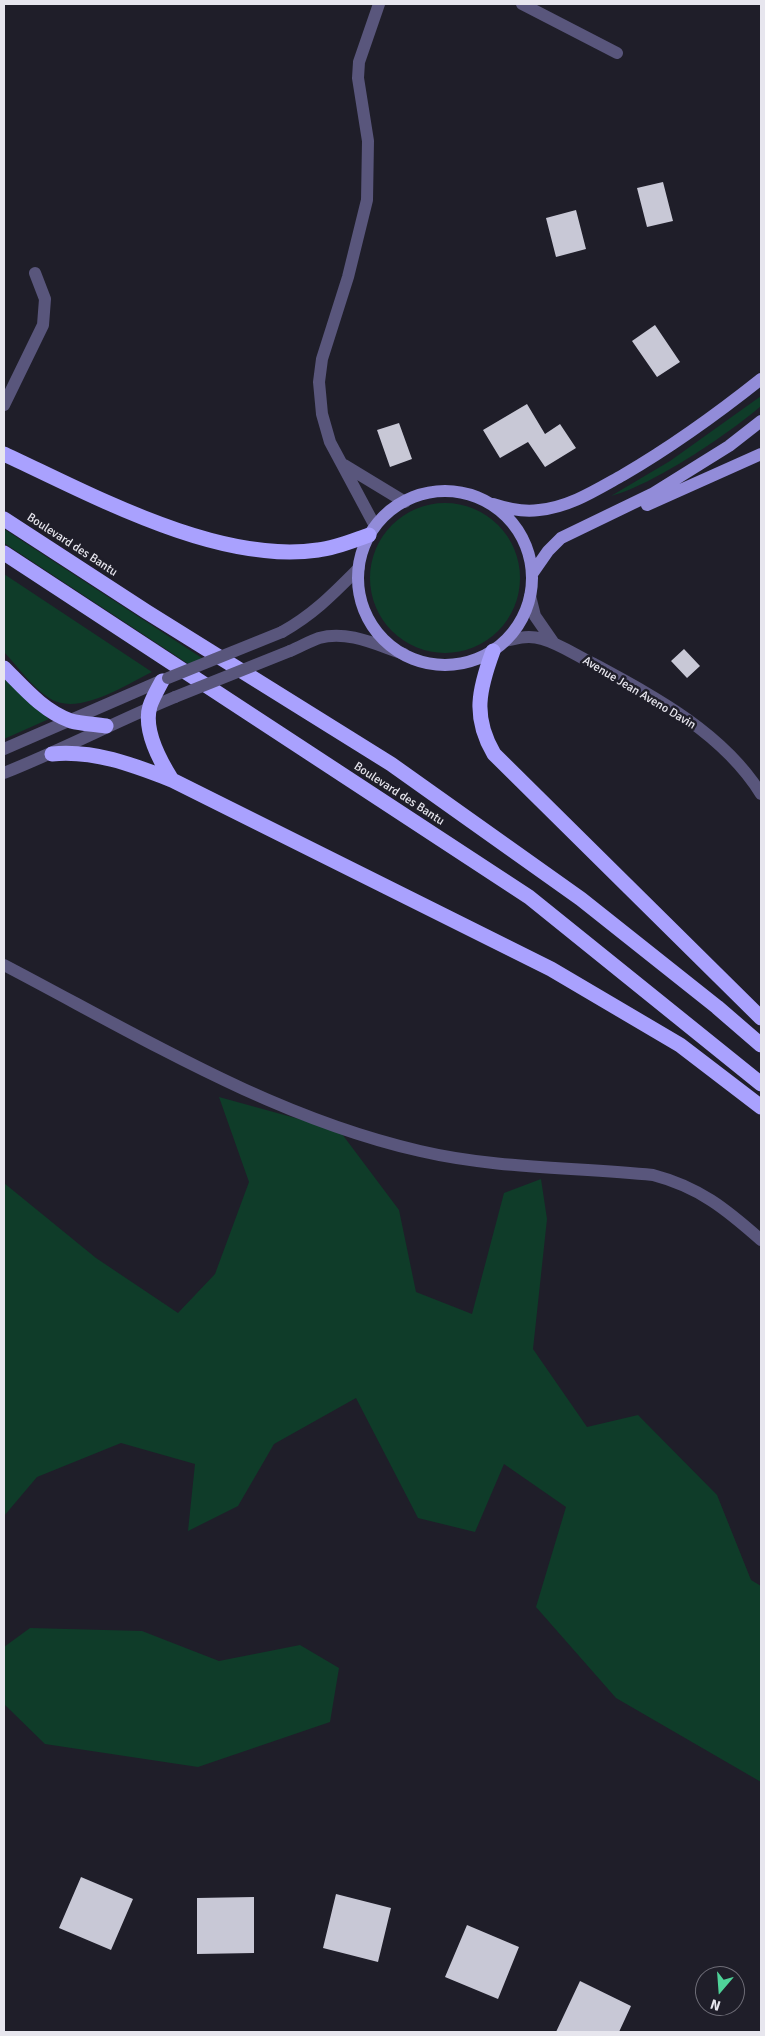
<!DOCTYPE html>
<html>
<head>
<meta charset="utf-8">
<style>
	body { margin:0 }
	#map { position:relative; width:765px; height:2036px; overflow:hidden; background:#1f1e29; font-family:Signika,sans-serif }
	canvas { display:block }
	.frame { position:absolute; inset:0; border:5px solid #e7e6ee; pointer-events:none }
	.north { position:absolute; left:695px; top:1966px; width:50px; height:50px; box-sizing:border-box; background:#1f1e29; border:1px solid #6f6e78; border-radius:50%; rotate:198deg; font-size:14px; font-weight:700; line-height:20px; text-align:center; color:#e7e6ee }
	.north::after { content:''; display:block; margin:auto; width:18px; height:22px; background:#4fd399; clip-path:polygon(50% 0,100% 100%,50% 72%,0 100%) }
</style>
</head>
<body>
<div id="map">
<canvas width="765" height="2036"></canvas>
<div class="frame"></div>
<div class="north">N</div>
</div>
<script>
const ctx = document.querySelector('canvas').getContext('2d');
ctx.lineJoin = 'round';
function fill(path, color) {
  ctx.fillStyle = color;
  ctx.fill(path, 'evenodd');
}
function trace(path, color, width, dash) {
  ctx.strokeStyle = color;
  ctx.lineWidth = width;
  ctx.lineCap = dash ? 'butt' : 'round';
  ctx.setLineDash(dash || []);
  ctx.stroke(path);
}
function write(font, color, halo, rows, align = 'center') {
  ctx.font = font + ' Signika,sans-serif';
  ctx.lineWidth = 5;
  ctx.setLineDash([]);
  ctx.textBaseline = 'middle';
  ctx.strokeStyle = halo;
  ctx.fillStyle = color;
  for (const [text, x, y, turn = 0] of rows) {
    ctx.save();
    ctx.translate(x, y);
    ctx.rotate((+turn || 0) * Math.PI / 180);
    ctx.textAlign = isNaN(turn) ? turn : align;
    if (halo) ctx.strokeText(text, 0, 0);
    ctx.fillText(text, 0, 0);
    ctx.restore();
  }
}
fill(new Path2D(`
	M761,396V406C727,435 653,485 611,496L670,461Z
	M370 578a75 75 0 1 1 150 0a75 75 0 1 1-150 0Z
	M4,529L205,660L190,665L4,543Z
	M4,574L152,672C125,685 78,717 49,698C32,687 18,667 4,652Z
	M4,676L49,719L4,739Z
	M219,1097L339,1130L399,1210L416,1292L472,1314L504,1193L541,1179L547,1219L533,1349L587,1427L638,1415L717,1495L751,1580L761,1586V1782L616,1698L536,1607L566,1507L504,1464L475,1532L418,1518L356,1398L274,1444L238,1506L188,1531L195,1464L121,1443L37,1477L4,1516V1183L96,1258L178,1313L215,1274L249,1182Z
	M30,1628L142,1631L219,1661L300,1645L339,1668L330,1722L198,1767L45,1744L4,1704V1647Z`), '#0f3c29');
fill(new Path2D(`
	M663,182L673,221L647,227L637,188Z
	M576,210L586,249L556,257L546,218Z
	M655,325L680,362L657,377L632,341Z
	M527,404L545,434L560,424L576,448L545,467L528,442L500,458L483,430Z
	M399,423L412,459L390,467L377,430Z
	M684,649L700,666L687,678L671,661Z
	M81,1877L133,1899L111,1950L59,1928Z
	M336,1894L391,1908L378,1962L323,1948Z
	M254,1897V1953L197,1954V1898Z
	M467,1925L519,1947L498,1999L445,1977Z
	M580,1981L631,2006L619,2032H556Z`), '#c8c8d6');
trace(new Path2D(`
	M522,4L617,53
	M4,405L43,325L45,299L35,273
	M344,465L405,502
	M375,526L330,442L322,414L319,382L322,359L348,277L367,200L368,141L358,78L359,62L379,4
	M530,596L535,616L553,642
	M282,632C314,614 333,594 359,568
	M505,641C518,638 529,635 542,639C560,644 577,656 594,664C655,697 723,733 761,794
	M290,651C300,647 310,641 319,638C348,630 377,645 404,654
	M4,749L165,679
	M4,773C62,750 117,721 175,697
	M4,965C138,1035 271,1117 420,1151C497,1169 575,1167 653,1175C699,1187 726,1209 761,1240`), '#59567c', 12);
trace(new Path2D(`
	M358 578a87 87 0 1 1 174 0a87 87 0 1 1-174 0Z
	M493,504C508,509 524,512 539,510C570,507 596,490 623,475C671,447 717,414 761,379
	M647,505L761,454
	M532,574L548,551L561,538L652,494L729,446L761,421`), '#928cd9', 12);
trace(new Path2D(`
	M4,454C92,495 219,565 318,550C336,548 352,541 369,535
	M4,519L147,612L391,764L581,899L717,1007L761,1045
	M4,553L529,897L761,1084
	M493,651C479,689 472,717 494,754L761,1018
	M4,668C24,688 43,711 71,721C82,724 95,724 106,726
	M162,681C158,689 153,697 150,706C143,729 160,761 172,780
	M52,754C95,750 133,765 172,780L551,969L680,1045L761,1107`), '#a9a1fe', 15);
trace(new Path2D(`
	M168,678L282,632
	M175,697L290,651`), '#59567c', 12);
write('12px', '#e7e6ee', '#1f1e29', [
	["Boulevard des Bantu",72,545,33],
	["Avenue Jean Aveno Davin",639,693,31],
	["Boulevard des Bantu",399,794,33]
]);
</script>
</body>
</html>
